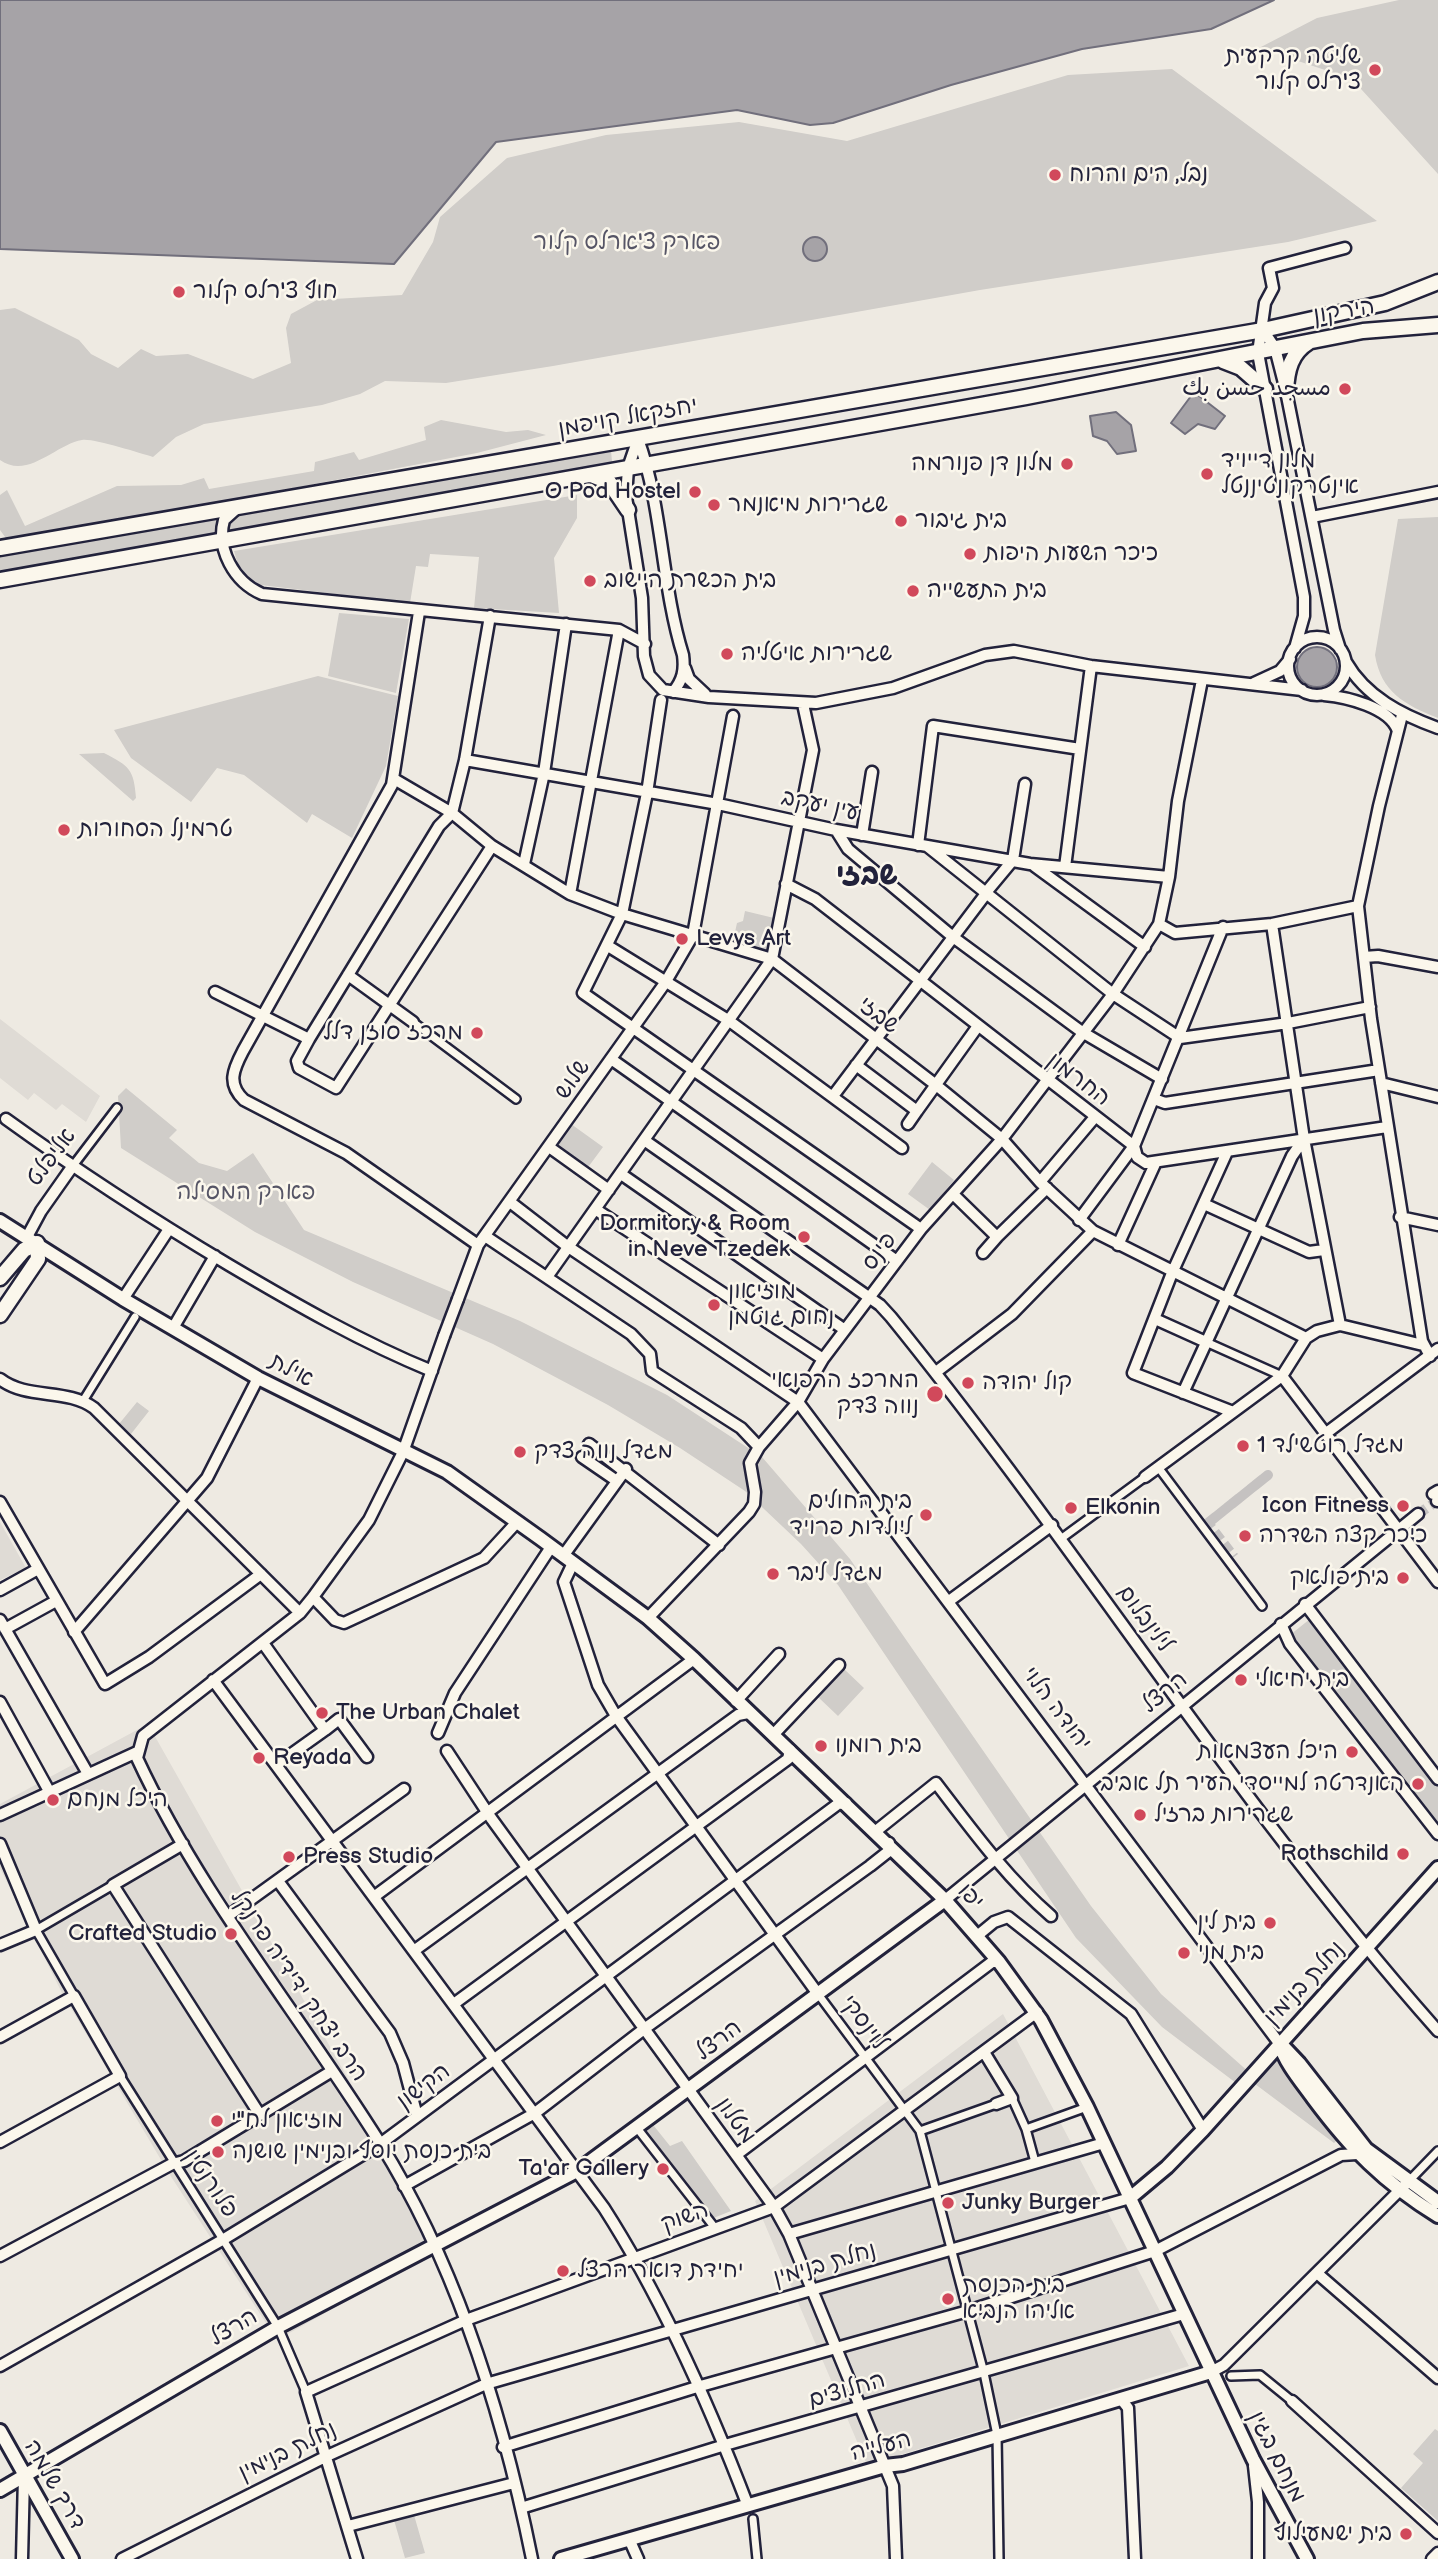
<!DOCTYPE html>
<html>
<head>
<meta charset="utf-8">
<style>
	body { margin:0 }
	canvas { display:block; background:#eeeae2 }
</style>
</head>
<body>
<canvas width="1438" height="2559"></canvas>
<script>
const ctx = document.querySelector('canvas').getContext('2d');
ctx.lineJoin = 'round';
function fill(path, color) {
  ctx.fillStyle = color;
  ctx.fill(path, 'evenodd');
}
function trace(path, color, width, dash) {
  ctx.strokeStyle = color;
  ctx.lineWidth = width;
  ctx.lineCap = dash ? 'butt' : 'round';
  ctx.setLineDash(dash || []);
  ctx.stroke(path);
}
function write(font, color, halo, rows, align = 'center') {
  ctx.font = font + ' "Balsamiq Sans","Playpen Sans Arabic","Playpen Sans Hebrew",sans-serif';
  ctx.lineWidth = 5;
  ctx.setLineDash([]);
  ctx.textBaseline = 'middle';
  ctx.strokeStyle = halo;
  ctx.fillStyle = color;
  for (const [text, x, y, turn = 0] of rows) {
    ctx.save();
    ctx.translate(x, y);
    ctx.rotate((+turn || 0) * Math.PI / 180);
    ctx.textAlign = isNaN(turn) ? turn : align;
    if (halo) ctx.strokeText(text, 0, 0);
    ctx.fillText(text, 0, 0);
    ctx.restore();
  }
}
fill(new Path2D(`
	M0,1019L100,1096L86,1122L62,1104L56,1110L34,1093L28,1100L0,1078Z
	M0,1522L26,1568L0,1580Z
	M148,1724L443,2247L277,2340L170,2175L62,1993L0,1868V1804Z
	M1003,2014L1189,2366L867,2465L755,2201Z`), '#dfdbd5');
fill(new Path2D(`
	M1399,0H1438V174L1352,79L1259,48L1317,18Z
	M1172,69L1377,221L1288,242L980,290L553,366L446,383L385,381L360,394L322,405L204,424L176,437L153,457C139,453 93,438 82,440C56,444 28,480 0,460V310L15,308L79,340L91,354L118,368L141,349L156,356L188,354L253,379L291,363L286,328L291,314L317,300L402,295L433,242L440,217L507,158L606,135L739,122L847,141L1068,75Z
	M441,420L506,432L528,430L546,435L477,453L26,539L8,541L0,530V495L7,490L25,526L117,486L181,485L204,478L209,489L314,471L315,462L354,452L359,460L426,440L424,427Z
	M611,450L612,462L225,531C230,515 245,513 260,508Z
	M577,495V518L554,558L559,613L474,608L479,557L430,554L428,567L416,566L410,603L261,585C242,579 239,569 234,551Z
	M222,514L218,520L217,536L0,575V554Z
	M1438,517V718C1405,705 1381,692 1375,655L1398,519Z
	M339,613L409,619L396,693L328,676Z
	M318,676L398,696L386,766L352,838L312,814L307,823L244,775L217,768L191,802L131,758L114,730Z
	M104,753C129,766 134,769 136,798L133,801L79,754Z
	M745,911L774,918L768,952L733,941L737,923L743,921Z
	M126,1088L177,1130L169,1138L199,1163L227,1171L253,1153L304,1230L520,1321L667,1395L762,1457L850,1559L1091,1906L1161,1994L1251,2074L1240,2086L1162,2027L1076,1938L838,1585L801,1544L745,1491L680,1448L608,1405L493,1344L353,1282L255,1232L121,1148L118,1096Z
	M571,1124L603,1147L586,1170L554,1148Z
	M932,1162L954,1180L930,1210L908,1194Z
	M137,1402L149,1411L131,1434L119,1424Z
	M1310,1619L1438,1785V1828L1290,1635Z
	M844,1669L864,1688L838,1716L818,1697Z
	M1279,2056L1340,2138L1334,2143L1255,2084Z
	M654,2126L670,2146L682,2141L731,2211L706,2221L639,2134Z
	M1435,2429L1438,2431V2521L1401,2488L1423,2463L1413,2454Z
	M414,2515L425,2553L405,2558L394,2520Z`), '#d0cdc9');
const water = new Path2D(`
	M0,0H1274L1211,29L1082,49L951,85L833,123L810,125L737,110L496,142L394,264L0,249Z
	M803 249a12 12 0 1 1 24 0a12 12 0 1 1-24 0Z
	M1194,392L1225,416L1215,429L1198,424L1185,434L1171,423Z
	M1116,412L1131,425L1136,451L1117,454L1107,441L1093,436L1090,416Z
	M1297 667a20 20 0 1 1 40 0a20 20 0 1 1-40 0Z`);
fill(water, '#a6a3a7');
trace(water, '#716f7c', 2);
trace(new Path2D(`
	M1418,1514L1437,1501
	M1208,1523L1268,1475L1208,1523L1234,1557`), '#c5c2c1', 10, [10, 5]);
const pedestrian = new Path2D(`
	M413,1022L516,1099
	M72,1167L117,1108
	M1206,1342L1282,1376
	M83,1401L135,1317
	M1158,1467L1262,1606
	M1062,1538L1145,1477
	M818,1994L920,2131L984,2373L997,2435L999,2559
	M74,1996L36,1930L113,1885
	M120,2076L278,2327L306,2392
	M1012,2098L1026,2129L1035,2162
	M637,2128L715,2228
	M1026,2129L1087,2107
	M920,2131L996,2104
	M1408,2182L1438,2151
	M1231,2376L1260,2375L1292,2401
	M753,2519L757,2559`);
const minor = new Path2D(`
	M1263,330L1275,348L1286,391L1334,630L1340,649
	M638,439L628,468L626,497L642,598L644,656L649,675L663,690L709,697L816,703L893,688L985,655L1014,651L1091,666L1302,690
	M638,439C663,508 661,584 683,655C685,670 683,680 673,692
	M235,510L224,520C216,549 234,582 262,594L619,630L645,644
	M1312,517L1438,492
	M419,612L392,785L243,1051C233,1070 227,1084 244,1100L346,1153L478,1245
	M1288 666a29 29 0 1 1 58 0a29 29 0 1 1-58 0Z
	M1295,648L1304,616V597L1258,353L1265,303L1273,288L1269,268L1345,248
	M1346,662C1366,697 1402,715 1438,728
	M685,668L689,679L705,694
	M1254,683L1280,671L1290,659
	M1324,695C1346,697 1390,707 1398,731
	M661,700L647,793L622,914L583,993L921,1229
	M1402,715L1379,806L1358,906L1371,1019L1422,1341L1430,1356
	M465,760L718,804L836,830L1030,864L1169,877
	M394,779L452,813L492,846L570,894L622,914L772,959L936,1085L1002,1139L1040,1182L1093,1231L1306,1338
	M836,830L848,849L953,937L1082,1032L1162,1079
	M862,835L872,772
	M918,845L933,726L1080,749
	M927,846L1113,994L1180,1038L1288,1023L1370,1007
	M524,864L544,773L566,624
	M1033,865L1145,947
	M1065,867L1091,666
	M786,884L815,899L1134,1146L1137,1157L1146,1163L1387,1127
	M988,890L1013,860L1025,784
	M570,894L619,630
	M1159,924L1175,933L1272,924L1358,906
	M1272,924L1304,1139L1340,1325
	M608,946L728,1020L902,1148
	M1364,957L1378,956L1438,967
	M348,975L413,1022
	M215,992L309,1039L297,1061L299,1068L336,1088L492,846
	M309,1039L439,826L452,813L465,760L490,616
	M611,1059L897,1261
	M856,1065L917,1111L978,1026
	M1381,1083L1438,1097
	M833,1096L985,895
	M1154,1099L1165,1103L1379,1070
	M6,1119C78,1171 152,1219 229,1265C295,1304 361,1342 432,1371
	M908,1124L917,1111
	M644,1140L880,1305L891,1317C1080,1550 1239,1807 1438,2031
	M549,1147L609,1190
	M1227,1152L1172,1273L1133,1373L1233,1412
	M621,1174L845,1330
	M1040,1182L1095,1117
	M954,1195L997,1237L1047,1188
	M510,1202L567,1246L798,1402L1279,2043
	M1204,1204L1309,1252L1324,1250
	M595,1209L823,1359
	M1400,1217L1438,1225
	M1079,1220L1134,1146L1223,927
	M485,1236L631,1334L650,1354L652,1371L741,1428L759,1447
	M27,1237L41,1211L72,1167
	M1118,1245L1155,1164
	M983,1253L997,1237
	M547,1277L772,959L813,750L803,704
	M123,1299L169,1229
	M458,1299L478,1245L665,983L693,935L733,716
	M1155,1319L1206,1342
	M173,1328L215,1256
	M444,1336L403,1452L369,1520L313,1597L300,1613L143,1736L137,1758C201,1896 300,2015 380,2143C458,2268 503,2415 532,2559
	M936,1372L1012,1314L1093,1231
	M1282,1376L1438,1582
	M0,1379C27,1400 67,1388 94,1408L300,1613
	M1183,1393L1292,1156L1304,1139
	M1325,1434L1438,1349
	M589,1444L719,1545
	M582,1457L617,1481
	M1145,1477L1282,1376L1306,1338L1317,1331L1340,1325L1423,1345
	M1433,1494L1438,1491
	M1437,1501L1438,1500
	M0,1502L105,1684L149,1657L261,1574
	M563,1556L626,1469
	M573,1563L564,1582L598,1685L616,1716L818,1994
	M0,1590L38,1569
	M313,1597L335,1620L344,1623L484,1558L517,1522
	M949,1601L1052,1525
	M1305,1604L1438,1779
	M648,1618L749,1512L754,1504L755,1492L750,1463L759,1447L798,1402L823,1359L921,1229L1002,1139L1113,994L1159,924L1169,877L1178,801L1202,680
	M0,1620L87,1772
	M1281,1624L1290,1644L1438,1834
	M5,1629L56,1601
	M74,1632L207,1478L258,1378
	M263,1643L325,1730L339,1719L367,1757
	M213,1680L604,2208C663,2300 709,2404 748,2506
	M736,1701L779,1654
	M0,1702L49,1791
	M438,1733L455,1693L551,1547
	M773,1735L839,1665
	M447,1751L491,1818L774,2207L789,2234L893,2486L896,2559
	M276,1765L325,1730
	M0,1815L137,1752
	M876,1831L936,1783C972,1830 1006,1877 1051,1916
	M0,1844L36,1930L0,1945
	M183,1844L113,1885L260,2115
	M278,1881L390,2033L403,2063L417,2116
	M375,1896L694,1659
	M945,1900L1418,1514
	M228,1916L404,1789
	M977,1936L994,1922L1008,1917L1131,2014L1203,2130
	M415,1950L738,1715L748,1713
	M455,2003L788,1759L790,1750
	M0,2037L74,1996L120,2076L0,2142
	M984,2052L1012,2098L996,2104
	M736,2155L992,1962H999
	M404,2186L535,2113L644,2029L870,1866L889,1851V1843
	M789,2234L1104,2143
	M0,2256L172,2164L184,2161L332,2071
	M1318,2274L1438,2378
	M0,2366L224,2239L380,2144L838,1804L846,1803
	M1211,2372L1224,2365L1405,2185
	M1121,2399L1128,2408L1135,2559
	M1292,2401L1438,2533
	M503,2447L697,2387L968,2311L1155,2251L1341,2155L1357,2154
	M1254,2466L1258,2502V2559
	M521,2508L725,2445L1184,2314
	M348,2526L514,2483
	M630,2541L638,2559
	M22,2559L24,2476
	M122,2559L327,2456L486,2384L1130,2198
	M357,2559L306,2392L466,2320L774,2207L1037,2012
	M1432,2559L1438,2553`);
const tertiary = new Path2D(`
	M0,1221L123,1299L258,1378L447,1472L541,1539L648,1618L694,1659L945,1900L999,1962L1041,2020L1087,2107L1253,2459L1307,2559
	M1279,2043C1286,2064 1300,2080 1313,2098C1351,2149 1383,2182 1438,2216
	M1282,2045L1299,2063L1366,2149L1438,2202
	M1130,2198L1167,2167L1203,2130L1438,1868
	M0,2431L72,2559
	M0,2490L278,2327L577,2171L945,1900
	M561,2559L885,2466L903,2464L1211,2372`);
const secondary = new Path2D(`
	M1223,361L1241,368L1265,389
	M1286,391C1287,370 1291,353 1309,342
	M591,475L609,482L628,510
	M0,548L1263,330L1385,303L1438,282
	M0,580L1026,397L1363,331L1438,325
	M0,1278L24,1250L37,1243L38,1259L0,1315`);
trace(pedestrian, '#22223b', 12);
trace(minor, '#22223b', 15);
trace(tertiary, '#22223b', 18);
trace(secondary, '#22223b', 19);
trace(pedestrian, '#fbf7ec', 7);
trace(minor, '#fbf7ec', 10);
trace(tertiary, '#fbf7ec', 12);
trace(secondary, '#fbf7ec', 14);
const minorBridge = new Path2D(`
	M444,1336L458,1299`);
trace(minorBridge, '#22223b', 15, []);
trace(minorBridge, '#fbf7ec', 10);
for (const [x, y, r, color] of [
	[1375,70,7,"#d1495b"],
	[1055,175,7,"#d1495b"],
	[179,292,7,"#d1495b"],
	[1345,389,7,"#d1495b"],
	[1067,464,7,"#d1495b"],
	[1207,474,7,"#d1495b"],
	[695,492,7,"#d1495b"],
	[714,505,7,"#d1495b"],
	[901,521,7,"#d1495b"],
	[970,554,7,"#d1495b"],
	[590,581,7,"#d1495b"],
	[913,591,7,"#d1495b"],
	[727,654,7,"#d1495b"],
	[64,830,7,"#d1495b"],
	[682,939,7,"#d1495b"],
	[477,1033,7,"#d1495b"],
	[804,1237,7,"#d1495b"],
	[714,1305,7,"#d1495b"],
	[968,1383,7,"#d1495b"],
	[935,1394,9,"#d1495b"],
	[1243,1446,7,"#d1495b"],
	[520,1452,7,"#d1495b"],
	[1403,1506,7,"#d1495b"],
	[1071,1508,7,"#d1495b"],
	[926,1515,7,"#d1495b"],
	[1245,1536,7,"#d1495b"],
	[773,1574,7,"#d1495b"],
	[1403,1578,7,"#d1495b"],
	[1241,1680,7,"#d1495b"],
	[322,1713,7,"#d1495b"],
	[821,1746,7,"#d1495b"],
	[1352,1752,7,"#d1495b"],
	[259,1758,7,"#d1495b"],
	[1418,1784,7,"#d1495b"],
	[53,1800,7,"#d1495b"],
	[1140,1815,7,"#d1495b"],
	[1403,1854,7,"#d1495b"],
	[289,1857,7,"#d1495b"],
	[1270,1923,7,"#d1495b"],
	[231,1934,7,"#d1495b"],
	[1184,1953,7,"#d1495b"],
	[217,2121,7,"#d1495b"],
	[218,2152,7,"#d1495b"],
	[663,2169,7,"#d1495b"],
	[948,2203,7,"#d1495b"],
	[563,2271,7,"#d1495b"],
	[948,2299,7,"#d1495b"],
	[1406,2534,7,"#d1495b"]
]) {
  const dot = new Path2D();
  dot.arc(x, y, r, 0, 2 * Math.PI);
  ctx.fillStyle = color;
  ctx.fill(dot);
  trace(dot, '#fbf7ec', 2.5);
}
write('23px', '#22223b', '#fbf7ec', [
	["שליטה קרקעית",1361,57,"right"],
	["צ'רלס קלור",1361,83,"right"],
	["נבל, הים והרוח",1069,175],
	["חוף צ'רלס קלור",193,292],
	["مسجد حسن بك",1331,389,"right"],
	["מלון דייויד",1221,461],
	["אינטרקונטיננטל",1221,487],
	["מלון דן פנורמה",1053,464,"right"],
	["O Pod Hostel",681,492,"right"],
	["שגרירות מיאנמר",728,505],
	["בית גיבור",915,521],
	["כיכר השעות היפות",984,554],
	["בית הכשרת היישוב",604,581],
	["בית התעשייה",927,591],
	["שגרירות איטליה",741,654],
	["טרמינל הסחורות",78,830],
	["Levys Art",696,939],
	["מרכז סוזן דלל",463,1033,"right"],
	["Dormitory & Room",790,1224,"right"],
	["in Neve Tzedek",790,1250,"right"],
	["מוזיאון",728,1292],
	["נחום גוטמן",728,1318],
	["המרכז הרפואי",919,1381,"right"],
	["נווה צדק",919,1407,"right"],
	["קול יהודה",982,1383],
	["מגדל רוטשילד 1",1257,1446],
	["מגדל נווה צדק",534,1452],
	["בית החולים",912,1502,"right"],
	["ליולדות פרויד",912,1528,"right"],
	["Icon Fitness",1389,1506,"right"],
	["Elkonin",1085,1508],
	["כיכר קצה השדרה",1259,1536],
	["מגדל ליבר",787,1574],
	["בית פולאק",1389,1578,"right"],
	["בית יחיאלי",1255,1680],
	["The Urban Chalet",336,1713],
	["בית רומנו",835,1746],
	["היכל העצמאות",1338,1752,"right"],
	["Reyada",273,1758],
	["האנדרטה למייסדי העיר תל אביב",1404,1784,"right"],
	["היכל מנחם",67,1800],
	["שגרירות ברזיל",1154,1815],
	["Rothschild",1389,1854,"right"],
	["Press Studio",303,1857],
	["בית לין",1256,1923,"right"],
	["Crafted Studio",217,1934,"right"],
	["בית מני",1198,1953],
	["מוזיאון לח\"י",231,2121],
	["בית כנסת יוסף ובנימין שושנה",232,2152],
	["Ta'ar Gallery",649,2169,"right"],
	["Junky Burger",962,2203],
	["יחידת דואר הרצל",577,2271],
	["בית הכנסת",962,2286],
	["אליהו הנביא",962,2312],
	["בית ישמעילוף",1392,2534,"right"]
], 'left');
write('23px', '#565566', '#fbf7ec', [
	["פארק צ'ארלס קלור",627,243],
	["פארק המסילה",246,1193]
]);
write('23px', '#22223b', '#fbf7ec', [
	["הירקון",1344,312,-9],
	["יחזקאל קויפמן",628,418,-10],
	["עין יעקב",820,806,12],
	["שבזי",878,1016,38],
	["שלוש",573,1080,-55],
	["החרמון",1078,1080,37],
	["אליפלט",52,1158,-53],
	["פינס",880,1252,-53],
	["אילת",291,1371,28],
	["לילינבלום",1144,1619,54],
	["הרצל",1165,1693,-39],
	["יהודה הלוי",1056,1709,53],
	["יפו",970,1897,47],
	["נחלת בנימין",1305,1984,-47],
	["הרב יצחק ידידיה פרנקל",298,1986,56],
	["לוינסקי",863,2023,54],
	["הרצל",719,2041,-37],
	["הקישון",424,2087,-37],
	["מטלון",735,2121,54],
	["פלורנטין",210,2184,56],
	["השוק",685,2218,-19],
	["נחלת בנימין",825,2265,-16],
	["הרצל",234,2328,-30],
	["החלוצים",847,2391,-16],
	["העלייה",881,2447,-14],
	["נחלת בנימין",288,2452,-26],
	["מנחם בגין",1276,2457,63],
	["דרך שלמה",54,2485,60]
]);
write('bold 30px', '#22223b', '#fbf7ec', [
	["שבזי",867,876]
]);
</script>
</body>
</html>
